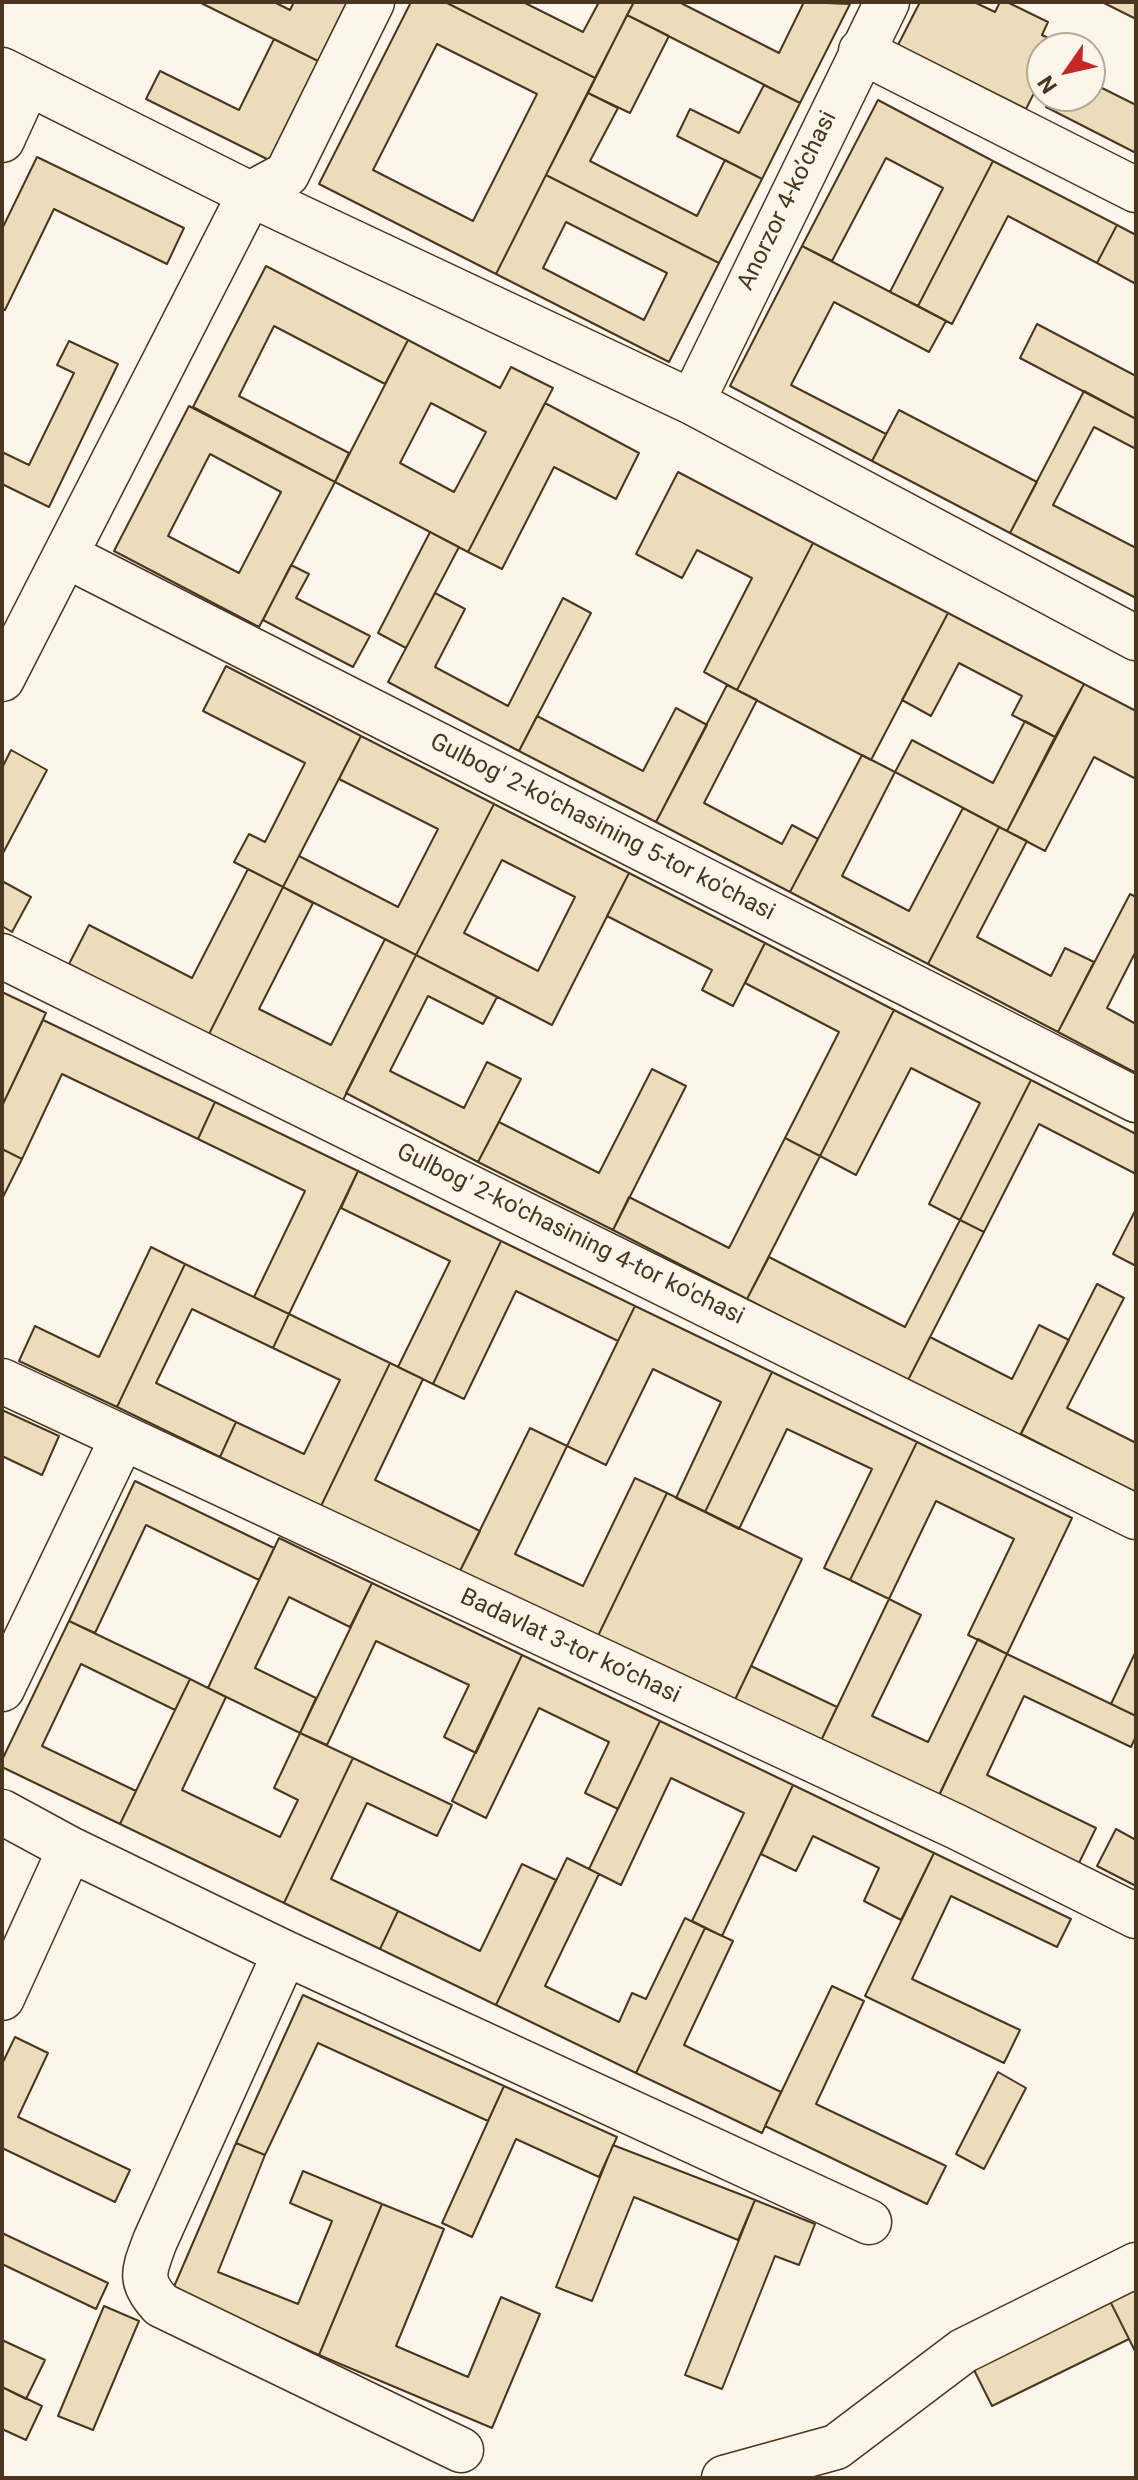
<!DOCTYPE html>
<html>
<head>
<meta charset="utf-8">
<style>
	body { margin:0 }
	#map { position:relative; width:1138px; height:2480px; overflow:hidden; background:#fbf6e9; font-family:Roboto,sans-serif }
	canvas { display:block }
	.frame { position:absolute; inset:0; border:4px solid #4a3520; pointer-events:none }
	.north { position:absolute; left:1026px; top:32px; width:80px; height:80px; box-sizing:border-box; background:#fbf6e9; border:2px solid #b4a999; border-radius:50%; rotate:236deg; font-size:22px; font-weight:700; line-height:32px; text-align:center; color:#4a3520 }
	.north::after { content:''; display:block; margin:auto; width:28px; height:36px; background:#c62828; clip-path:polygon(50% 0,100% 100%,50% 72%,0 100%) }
</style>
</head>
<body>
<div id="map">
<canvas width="1138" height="2480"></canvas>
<div class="frame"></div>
<div class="north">N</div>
</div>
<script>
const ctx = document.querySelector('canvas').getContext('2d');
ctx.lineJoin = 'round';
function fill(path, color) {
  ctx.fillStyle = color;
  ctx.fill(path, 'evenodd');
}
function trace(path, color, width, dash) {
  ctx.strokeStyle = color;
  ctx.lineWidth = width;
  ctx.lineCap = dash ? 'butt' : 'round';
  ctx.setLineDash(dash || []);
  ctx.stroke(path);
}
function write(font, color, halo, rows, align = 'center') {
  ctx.font = font + ' Roboto,sans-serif';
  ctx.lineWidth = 6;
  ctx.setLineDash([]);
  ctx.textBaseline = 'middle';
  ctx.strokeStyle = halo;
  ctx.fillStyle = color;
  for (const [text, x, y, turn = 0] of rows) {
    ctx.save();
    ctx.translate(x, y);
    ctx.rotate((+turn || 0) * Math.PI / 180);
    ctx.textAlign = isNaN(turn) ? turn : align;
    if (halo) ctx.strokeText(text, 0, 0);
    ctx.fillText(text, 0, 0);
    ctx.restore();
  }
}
const building = new Path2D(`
	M199,2H274L290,10L294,2H347L318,61Z
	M411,2H445L595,78L496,274L319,184ZM437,44L537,94L473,221L373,170Z
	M445,2H523L583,32L599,2H634L595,78Z
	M634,2H679L779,53L804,2L850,4L800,103L627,15Z
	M920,2H974L995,12L1000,2H1007L1048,22L1042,35L1069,48H1042V77L1026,109L898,45Z
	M1102,2H1136V19Z
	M627,15L669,36L630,113L588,93Z
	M274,39L318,61L269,160L146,99L160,71L239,110Z
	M1090,82L1136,105V153L1046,107L1051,96H1090Z
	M764,85L800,103L762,179L677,136L690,109L739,133Z
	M588,93L618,108L590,161L697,216L725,160L762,179L719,263L546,175Z
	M878,100L993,161L918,306L890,292L943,188L886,158L832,261L802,246Z
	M37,157L184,228L167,264L54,209L5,310L2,309V229Z
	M993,161L1117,225L1097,263L1008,216L952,324L918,306Z
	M546,175L719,263L669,362L496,274ZM566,222L667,273L644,320L543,268Z
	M1117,225L1136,235V284L1097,263Z
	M802,246L946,321L929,352L834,302L791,385L886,434L872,461L730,386Z
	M266,266L408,340L385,384L274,326L239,396L349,453L335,482L193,407Z
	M1037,324L1136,376V419L1020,358Z
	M408,340L500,388L511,367L553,388L468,552L335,482ZM431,403L486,432L454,492L400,463Z
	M69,341L118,364L49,507L2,484V452L29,465L74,373L57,365Z
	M1084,391L1136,419V449L1094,427L1053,505L1136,548V598L1010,533Z
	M545,403L639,453L616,499L554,467L502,569L468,552Z
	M189,406L335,482L259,627L114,551ZM210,454L281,492L239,573L168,536Z
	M899,410L1037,482L1010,533L872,461Z
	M678,472L813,543L737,690L704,672L752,578L697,550L682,578L636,554Z
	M430,532L459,547L406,648L378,633Z
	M813,543L948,613L871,760L737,690Z
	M291,565L309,574L296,598L370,636L353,667L263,620Z
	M435,593L465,609L435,667L508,706L563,598L591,613L519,751L388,682Z
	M948,613L1084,684L1055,737L1012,715L1022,696L959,663L931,716L902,700Z
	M226,666L361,736L283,887L234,862L249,834L265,842L305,763L203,711Z
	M1084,684L1136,711V779L1094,757L1045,851L1007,831Z
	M727,685L757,700L704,803L782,844L792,825L818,839L790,892L656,822Z
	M676,708L707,725L656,822L519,751L537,716L643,771Z
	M1025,721L1055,737L1007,831L895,772L912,740L993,783Z
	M361,736L494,804L416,955L283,887L299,856L398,907L438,829L339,779Z
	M11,750L47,770L2,855V768Z
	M862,755L895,772L842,876L909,911L963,808L999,827L928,964L790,892Z
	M494,804L629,873L552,1025L416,955ZM502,860L575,897L538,971L464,933Z
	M999,827L1027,841L977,937L1051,976L1065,948L1094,962L1058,1032L928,964Z
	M248,869L283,887L208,1036L69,964L89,925L192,978Z
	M629,873L765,943L733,1006L702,990L712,970L607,916Z
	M2,881L31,897L12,932L2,926Z
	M283,887L313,903L259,1009L331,1045L385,939L416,955L341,1104L208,1036Z
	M1130,894L1136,897V951L1107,1008L1136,1024V1073L1058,1032Z
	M765,943L894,1010L820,1156L785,1138L839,1032L745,983Z
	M416,955L497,997L483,1024L428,996L390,1071L464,1108L487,1062L521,1079L478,1162L346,1093Z
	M2,992L46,1013L2,1106Z
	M894,1010L1031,1080L960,1220L929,1204L980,1103L911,1068L856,1175L820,1156Z
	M43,1020L215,1102L198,1139L62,1074L22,1159L2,1149V1106Z
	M652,1069L686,1086L613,1230L478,1162L499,1122L599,1173Z
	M1031,1080L1136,1134V1174L1039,1124L984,1232L960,1220Z
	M215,1102L358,1171L289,1314L254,1297L305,1191L198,1139Z
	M785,1138L820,1156L747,1299L613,1230L629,1197L729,1248Z
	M2,1149L22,1159L2,1199Z
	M358,1171L501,1241L433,1384L398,1367L450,1261L341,1208Z
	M1136,1209V1266L1113,1254Z
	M960,1220L984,1232L907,1382L747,1299L769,1257L905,1327Z
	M501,1241L635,1306L618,1341L516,1291L464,1399L433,1384Z
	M151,1247L185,1264L117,1407L19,1361L35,1326L99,1357Z
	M185,1264L289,1314L273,1348L192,1309L156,1383L236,1422L220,1457L117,1407Z
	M1097,1284L1124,1298L1067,1408L1136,1443V1493L1021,1434Z
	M635,1306L772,1372L705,1512L676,1498L721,1402L653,1369L606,1465L567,1446Z
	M289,1314L390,1363L321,1506L220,1457L236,1422L304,1454L340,1380L273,1348Z
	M1039,1325L1069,1340L1018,1439L907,1382L930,1337L1012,1379Z
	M390,1363L423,1379L375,1480L480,1531L459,1573L321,1506Z
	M772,1372L917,1442L850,1580L824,1568L872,1469L787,1429L739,1529L705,1512Z
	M2,1410L59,1436L42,1475L2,1456Z
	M530,1428L567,1446L515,1554L583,1586L635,1478L667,1493L596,1640L459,1573Z
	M917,1442L1072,1518L1007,1654L968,1635L1014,1539L936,1501L889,1599L850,1580Z
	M135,1481L274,1548L259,1580L146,1525L95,1633L69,1621Z
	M667,1493L802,1559L732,1706L596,1640Z
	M279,1538L372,1583L350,1627L289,1597L255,1668L316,1698L300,1733L208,1688Z
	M372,1583L522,1655L476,1753L444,1737L469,1685L376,1641L327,1745L300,1733Z
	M889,1599L921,1615L872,1716L928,1742L978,1639L1007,1654L935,1804L818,1747Z
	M69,1621L190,1679L175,1710L81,1664L42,1746L136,1791L120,1824L2,1767V1760Z
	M1136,1651V1716L1111,1704Z
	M1007,1654L1136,1716V1736L1131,1747L1024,1696L987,1775L1096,1828L1079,1863L939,1795Z
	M522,1655L660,1721L618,1809L585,1793L609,1742L539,1708L486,1818L452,1801Z
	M751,1666L837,1707L818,1747L732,1706Z
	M190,1679L226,1697L182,1790L280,1837L298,1800L274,1788L300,1733L353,1758L284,1903L120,1824Z
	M660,1721L793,1785L722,1936L692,1921L744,1813L671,1778L621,1885L589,1869Z
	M353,1758L452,1805L437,1836L367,1803L331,1879L398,1911L380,1949L284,1903Z
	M793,1785L934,1853L901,1920L864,1901L879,1868L813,1836L796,1871L761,1854Z
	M1116,1829L1136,1840V1886L1097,1866Z
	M934,1853L1071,1919L1057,1947L951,1896L912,1979L1020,2030L1004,2063L865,1996Z
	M567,1858L599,1874L545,1986L619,2022L632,1993L646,1999L685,1918L705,1928L636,2073L496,2005Z
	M522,1864L556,1880L496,2005L380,1949L398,1911L480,1951Z
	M705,1928L733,1941L684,2045L781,2092L762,2133L636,2073Z
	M832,1986L864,2001L816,2104L946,2166L927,2204L765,2126Z
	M303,1995L504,2086L488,2121L318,2043L265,2155L236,2143Z
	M15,2037L48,2053L18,2117L130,2170L115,2202L2,2148V2064Z
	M998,2072L1026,2088L984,2169L956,2154Z
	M504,2086L617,2137L599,2177L516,2139L472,2237L442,2223Z
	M236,2143L265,2155L218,2272L298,2304L332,2221L290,2203L303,2171L382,2204L319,2355L173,2289Z
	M613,2145L755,2200L738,2240L634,2197L592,2301L556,2287Z
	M755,2200L815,2224L799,2265L775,2256L722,2389L685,2375Z
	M382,2204L444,2229L396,2346L468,2377L501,2297L540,2314L492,2428L319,2355Z
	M2,2233L108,2283L96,2309L2,2264Z
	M1136,2286V2353L1109,2299Z
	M1109,2299L1129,2339L992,2406L972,2366Z
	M104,2306L139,2321L93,2430L58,2416Z
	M2,2340L45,2360L26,2399L2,2387Z
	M2,2387L42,2406L26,2440L2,2429Z`);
fill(building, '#ecdcbc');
trace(building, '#4a3520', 2);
const minor = new Path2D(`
	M861,51L1136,190
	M2,70L250,194L692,402L1136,638
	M2,140L28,83
	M692,402L887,2
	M67,556L1136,1100
	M2,679L250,194L287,174L372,2
	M2,956L1136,1517
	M2,1381L957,1827L1136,1916
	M2,1689L122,1439
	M2,1812L70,1849L285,1953L869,2222
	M285,1953L155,2241C144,2271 138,2280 161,2305L461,2450
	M2,1998L70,1849
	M724,2478L836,2447L963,2351L1136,2265`);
trace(minor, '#4a3520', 47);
trace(minor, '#fbf6e9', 44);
write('24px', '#4a3520', '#fbf6e9', [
	["Аnorzor 4-koʼchasi",788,201,-64],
	["Gulbog' 2-ko'chasining 5-tor ko'chasi",602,828,27],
	["Gulbog' 2-ko'chasining 4-tor ko'chasi",570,1235,26],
	["Badavlat 3-tor koʼchasi",570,1647,25]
]);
</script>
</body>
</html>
